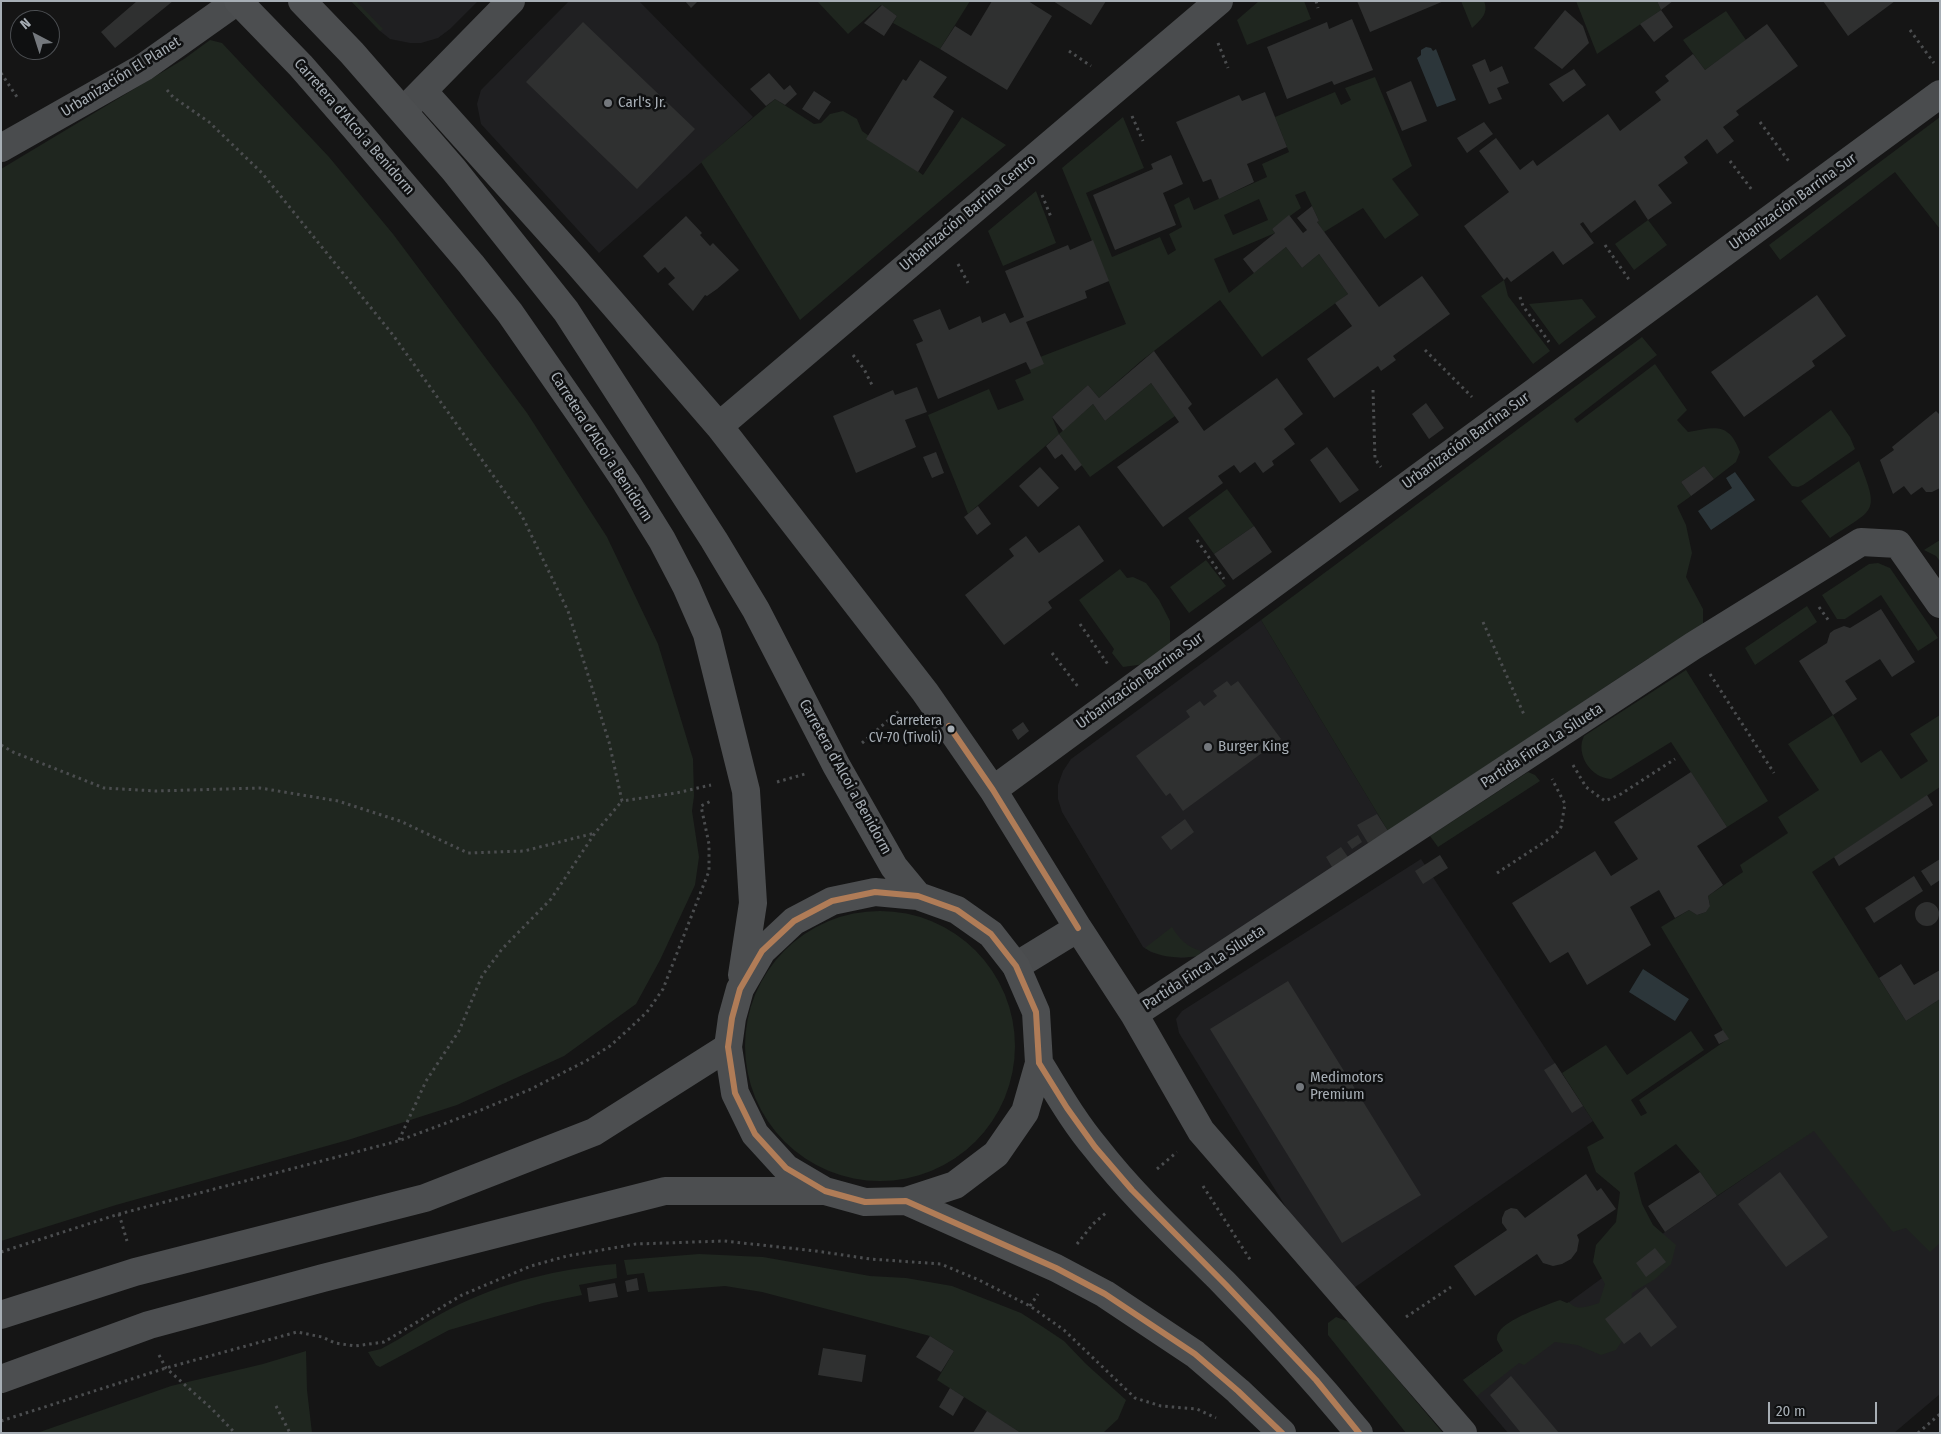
<!DOCTYPE html>
<html>
<head>
<meta charset="utf-8">
<style>
	body { margin:0 }
	#map { position:relative; width:1941px; height:1434px; overflow:hidden; background:#151515; font-family:"Fira Sans Condensed",sans-serif }
	canvas { display:block }
	.frame { position:absolute; inset:0; border:2px solid #a7aeb5; pointer-events:none }
	.north { position:absolute; left:10px; top:10px; width:50px; height:50px; box-sizing:border-box; background:#0f1011; border:1px solid #4c4f53; border-radius:50%; rotate:320deg; font-size:14px; font-weight:700; line-height:20px; text-align:center; color:#a7aeb5 }
	.north::after { content:''; display:block; margin:auto; width:18px; height:22px; background:#74787d; clip-path:polygon(50% 0,100% 100%,50% 72%,0 100%) }
	.scale { position:absolute; left:1768px; top:1402px; width:109px; height:22px; box-sizing:border-box; border:2px solid #a7aeb5; border-top:0; padding-left:6px; font-size:15px; line-height:18px; white-space:nowrap; color:#a7aeb5; -webkit-text-stroke:4px #0f1011; paint-order:stroke }
</style>
</head>
<body>
<div id="map">
<canvas width="1941" height="1434"></canvas>
<div class="frame"></div>
<div class="north">N</div>
<div class="scale">20 m</div>
</div>
<script>
const ctx = document.querySelector('canvas').getContext('2d');
ctx.lineJoin = 'round';
function fill(path, color) {
  ctx.fillStyle = color;
  ctx.fill(path, 'evenodd');
}
function trace(path, color, width, dash) {
  ctx.strokeStyle = color;
  ctx.lineWidth = width;
  ctx.lineCap = dash ? 'butt' : 'round';
  ctx.setLineDash(dash || []);
  ctx.stroke(path);
}
function write(font, color, halo, rows, align = 'center') {
  ctx.font = font + ' "Fira Sans Condensed",sans-serif';
  ctx.lineWidth = 5;
  ctx.setLineDash([]);
  ctx.textBaseline = 'middle';
  ctx.strokeStyle = halo;
  ctx.fillStyle = color;
  for (const [text, x, y, turn = 0] of rows) {
    ctx.save();
    ctx.translate(x, y);
    ctx.rotate((+turn || 0) * Math.PI / 180);
    ctx.textAlign = isNaN(turn) ? turn : align;
    if (halo) ctx.strokeText(text, 0, 0);
    ctx.fillText(text, 0, 0);
    ctx.restore();
  }
}
fill(new Path2D(`
	M351,1H478L450,29L438,38L421,43H410L390,39L380,31Z
	M569,1H639L753,117L599,253L481,124L477,104L481,90Z
	M1261,620L1388,831L1199,956L1181,958L1151,952L1143,947L1062,812L1058,799V785L1063,771L1071,759Z
	M1421,859L1593,1121L1341,1297L1179,1033L1176,1019L1182,1011Z
	M1905,1068L1940,1116V1394L1894,1433H1508L1463,1380L1665,1232Z`), '#1f1f21');
fill(new Path2D(`
	M351,1H356L383,29L380,31Z
	M817,1H970L940,49L893,23L897,16L881,5L848,34Z
	M1259,1H1304L1311,19L1247,45L1237,20Z
	M1461,1H1484C1489,13 1481,20 1472,28Z
	M1576,1H1657L1661,10L1597,54Z
	M1726,11L1746,40L1705,70L1683,40Z
	M210,40L222,43L329,157L393,234L527,413L607,537L658,644L693,759L694,796L692,811L699,857L695,885L660,960L636,1004L564,1056L457,1105L348,1140L116,1205L1,1241V169L184,59Z
	M1375,77L1412,166L1392,179L1419,215L1385,239L1363,208L1324,232L1317,222L1319,221L1305,191L1295,195L1301,208L1272,229L1275,233L1214,259L1229,293L1286,247L1302,268L1319,254L1348,294L1262,357L1220,300L1141,361L1099,398L1088,385L1052,417L1059,434L1093,404L1105,421L1151,383L1175,416L1090,477L1059,434L968,514L928,415L989,389L998,410L1024,400L1015,380L1031,373L1030,370L1040,357L1126,324L1062,168L1123,117L1144,168L1086,193L1112,257L1160,237L1168,255L1176,250L1169,234L1182,227L1174,205L1189,197L1194,210L1267,177L1262,164L1289,152L1275,117L1335,92L1341,105L1351,100L1345,88ZM1259,199L1268,220L1233,235L1224,215Z
	M775,99L814,124L821,123L830,114L843,111L857,119L862,131L923,175L962,117L1006,145L800,320L701,162Z
	M1940,117V229L1895,172L1780,260L1769,245Z
	M1036,191L1056,243L1003,266L988,231Z
	M1648,220L1667,245L1634,270L1615,244Z
	M1504,280L1508,296L1550,351L1533,364L1481,296Z
	M1582,299L1596,317L1559,345L1529,304Z
	M1642,337L1657,355L1574,419L1577,423L1655,364L1687,410L1677,420L1688,432C1715,427 1729,422 1740,452L1736,462L1714,479L1704,466L1681,482L1691,496L1677,506L1686,525L1692,553L1686,577L1703,609V631L1660,660L1649,658L1388,831L1261,620Z
	M1831,410L1850,437L1855,449L1803,485L1798,487L1792,486L1768,457Z
	M1859,461C1880,514 1875,508 1830,538L1801,501Z
	M1227,489L1254,526L1214,554L1188,518Z
	M1940,540V560H1939L1936,556L1924,550Z
	M1206,560L1226,586L1189,613L1170,587Z
	M1878,563L1890,568L1938,638L1918,651L1881,595L1845,619H1837L1822,595L1869,564Z
	M1120,569L1127,578L1133,577L1146,583L1159,600L1170,621V645L1145,664L1123,667L1112,653L1114,649L1079,600Z
	M1807,606L1817,622L1755,665L1745,648Z
	M1686,670L1768,801L1727,827L1671,742L1611,779C1591,778 1575,754 1584,736Z
	M1833,715L1861,763L1881,750L1901,779L1928,761L1910,734L1940,715V787L1812,872L1906,1021L1940,999V1243L1930,1252L1906,1228L1893,1232L1814,1131L1717,1196L1700,1172L1676,1144L1634,1173L1642,1204L1653,1225L1676,1245L1671,1264L1655,1279L1632,1293L1630,1329L1616,1350L1601,1355L1577,1345L1555,1342L1524,1365L1519,1363L1477,1396L1463,1380L1503,1351L1497,1340C1497,1337 1497,1334 1499,1332C1505,1320 1546,1305 1560,1300L1567,1303L1569,1302C1577,1312 1588,1306 1599,1303L1605,1284L1593,1262L1596,1245L1616,1222L1620,1192L1596,1172L1587,1147L1604,1138L1562,1073L1606,1045L1627,1075L1691,1031L1704,1050L1631,1100L1641,1116L1647,1113L1639,1100L1728,1039L1661,927L1689,910L1697,915L1706,912L1710,905L1708,896L1743,872L1740,865L1788,833L1778,817L1819,790L1788,744Z
	M1528,772L1535,775L1540,781L1438,847L1430,836Z
	M745 1046a135 135 0 1 1 270 0a135 135 0 1 1-270 0Z
	M1172,927C1179,939 1187,947 1201,951L1199,956C1181,958 1161,959 1145,948Z
	M699,1254L763,1257L870,1276L906,1278L952,1286L1021,1313L1043,1327L1064,1341L1086,1364L1126,1400L1118,1419L1103,1433H1021L937,1380L954,1351L930,1336L762,1292L725,1286L648,1292L644,1273L627,1275L624,1260Z
	M616,1264L617,1278L579,1285L582,1295L543,1303L449,1330L380,1367L376,1365L368,1352L381,1349C404,1337 426,1321 450,1309C503,1282 557,1269 616,1264Z
	M1336,1317L1349,1322L1443,1433H1406L1328,1335V1323Z
	M306,1351L307,1390L312,1433H37L171,1386L263,1364Z`), '#1f261f');
fill(new Path2D(`
	M1426,47L1431,48L1433,51L1436,49L1456,100L1437,107L1417,58L1421,55V50Z
	M1735,472L1755,500L1711,530L1698,511L1732,488L1726,478Z
	M1643,969L1689,999L1675,1021L1629,992Z`), '#2c363a');
fill(new Path2D(`
	M137,1H173L115,48L101,32Z
	M685,1H698L691,8Z
	M992,1H1028L1052,16L1007,90L940,49L955,26L971,36Z
	M1053,1H1106L1091,25Z
	M1357,1H1444L1370,32Z
	M1657,1H1673L1661,10Z
	M1823,1H1895L1848,36Z
	M882,5L897,16L884,36L864,23Z
	M1565,10L1583,26L1589,43L1562,69L1534,48Z
	M1661,10L1673,27L1654,42L1640,24Z
	M1352,19L1373,70L1334,85L1332,81L1287,99L1267,47L1327,22L1329,29Z
	M583,22L695,129L637,189L526,82Z
	M1767,24L1798,66L1736,111L1739,115L1723,127L1734,141L1717,154L1707,139L1684,157L1688,163L1658,185L1672,203L1648,220L1635,200L1591,233L1583,222L1580,224L1594,243L1563,265L1553,251L1511,282L1507,277L1504,280L1464,226L1509,192L1479,151L1496,138L1520,170L1533,160L1537,166L1608,114L1620,131L1661,100L1655,92L1669,81L1665,76L1693,54L1705,70Z
	M1485,59L1490,72L1502,66L1509,83L1497,88L1502,99L1489,104L1472,65Z
	M920,60L947,77L933,97L954,111L918,172L866,139L903,79L906,81Z
	M1574,69L1586,85L1563,102L1549,84Z
	M769,73L784,90L790,85L797,94L785,105L775,99L766,106L750,89Z
	M1411,81L1427,121L1402,131L1386,92Z
	M814,91L831,102L819,120L802,109Z
	M1265,92L1287,147L1247,164L1254,182L1219,199L1211,179L1203,182L1176,122L1239,95L1242,101Z
	M1484,122L1493,134L1467,153L1457,138Z
	M1171,155L1183,184L1163,193L1176,225L1115,250L1093,195L1153,169L1151,164Z
	M1312,206L1319,221L1317,222L1379,307L1422,276L1450,314L1393,356L1396,360L1381,371L1378,366L1334,398L1307,359L1352,326L1335,303L1348,294L1319,254L1302,268L1286,247L1254,273L1243,259L1275,233L1272,229L1289,215L1303,233L1307,230L1297,218Z
	M686,216L702,233L700,235L710,246L713,243L739,270L717,289L707,296L705,295L693,311L668,284L675,278L665,267L658,273L643,256Z
	M1093,240L1109,281L1085,291L1087,298L1026,322L1044,364L1030,370L1026,362L938,399L916,344L923,341L913,320L940,309L949,330L980,316L982,323L1005,313L1010,323L1024,317L1005,271L1068,245L1070,250Z
	M1817,295L1846,336L1812,361L1815,366L1744,417L1711,372Z
	M1154,351L1192,404L1188,408L1204,431L1277,378L1303,414L1284,429L1295,444L1272,461L1274,465L1263,473L1255,462L1240,473L1234,465L1218,476L1223,483L1163,527L1117,467L1179,422L1151,383L1105,421L1093,404L1063,431L1052,417L1088,385L1099,398Z
	M917,387L927,412L905,420L916,447L856,473L833,416L893,390L895,395Z
	M1426,403L1444,428L1429,439L1412,414Z
	M1936,411L1940,415V488L1932,492H1926L1922,487L1911,495L1904,486L1893,494L1880,460L1894,450L1892,447Z
	M1059,434L1082,465L1075,471L1062,454L1055,459L1046,446Z
	M1327,447L1359,490L1340,503L1310,460Z
	M936,452L944,473L932,478L923,457Z
	M1704,466L1714,479L1691,496L1681,482Z
	M1040,467L1059,488L1038,507L1019,486Z
	M978,506L991,524L977,535L964,517Z
	M1079,525L1104,561L1048,602L1052,608L1004,645L965,595L1014,556L1009,549L1026,536L1039,553Z
	M1254,526L1272,552L1233,580L1214,554Z
	M1881,609L1915,662L1892,677L1880,659L1845,681L1857,699L1833,715L1799,661L1827,643L1830,633L1834,630L1844,626L1850,628Z
	M1227,681L1231,686L1238,681L1281,739L1183,811L1170,793L1166,796L1136,756L1190,717L1186,711L1200,701L1204,706L1217,696L1213,691Z
	M1023,722L1029,731L1018,740L1012,730Z
	M1691,772L1727,827L1697,846L1723,885L1708,896L1710,906L1706,912L1697,915L1689,910L1675,918L1659,890L1630,907L1651,945L1587,985L1568,952L1550,963L1512,903L1595,851L1611,876L1638,859L1614,822Z
	M1927,795L1933,805L1839,866L1834,857Z
	M1377,814L1388,831L1368,843L1357,825Z
	M1185,819L1194,832L1171,850L1161,837Z
	M1358,835L1362,842L1352,849L1347,842Z
	M1341,847L1348,857L1332,867L1326,857Z
	M1440,855L1448,868L1423,884L1415,871Z
	M1940,859V880L1931,886L1921,871Z
	M1914,876L1923,891L1874,923L1865,908Z
	M1915 914a12 12 0 1 1 24 0a12 12 0 1 1-24 0Z
	M1901,964L1914,985L1940,970V999L1906,1021L1879,978Z
	M1288,981L1421,1195L1342,1243L1210,1029Z
	M1723,1030L1729,1039L1719,1044L1714,1035Z
	M1555,1063L1583,1106L1572,1113L1544,1070Z
	M1700,1172L1717,1196L1665,1232L1648,1206Z
	M1780,1172L1828,1237L1786,1267L1738,1204Z
	M1586,1174L1597,1191L1601,1188L1616,1209L1577,1235L1579,1240L1577,1251L1571,1259L1562,1264L1553,1266L1543,1263L1537,1254L1475,1296L1454,1266L1507,1230L1502,1223V1218L1505,1211L1511,1208L1517,1209L1525,1218Z
	M1655,1248L1666,1262L1646,1277L1636,1263Z
	M637,1278L639,1290L627,1292L625,1281Z
	M615,1283L618,1297L589,1302L587,1288Z
	M1646,1287L1677,1327L1651,1347L1640,1332L1624,1344L1605,1319Z
	M930,1336L954,1351L941,1372L916,1357Z
	M823,1348L866,1355L862,1382L818,1375Z
	M1511,1376L1559,1433H1521L1490,1395Z
	M950,1388L964,1397L953,1416L939,1407Z
	M987,1411L1021,1433H973Z`), '#2f3030');
trace(new Path2D(`
	M1316,1L1318,8
	M1910,30L1934,63
	M1218,43L1228,68
	M1069,51L1091,66
	M1,73L19,100
	M167,90L173,97L209,122L262,173L393,335L522,516L568,611L609,742L622,801L676,793L711,785
	M1132,116L1143,141
	M1760,122L1790,163
	M1730,161L1752,190
	M1042,195L1051,217
	M1605,245L1630,281
	M958,264L968,283
	M1520,297L1523,306L1549,342
	M1425,350L1472,397
	M853,355L864,369L873,387
	M1373,390L1375,459L1381,467
	M1197,540L1224,579
	M1819,607L1829,621
	M1483,622L1525,717
	M1080,624L1109,666
	M1052,653L1079,688
	M1710,674L1774,773
	M862,743L899,711
	M1,745L13,752L104,788L155,791L260,788L338,801L400,821L468,853L524,851L595,833
	M1573,765L1586,787L1605,801L1621,794L1675,759
	M777,782L805,774
	M1497,873L1555,835L1561,827L1565,804L1552,779
	M399,1140L426,1081L459,1031L482,976L502,949L551,899L595,833L622,801
	M1157,1169L1177,1152
	M1203,1186L1251,1261
	M119,1214L127,1241
	M1077,1244L1093,1224L1107,1212
	M1,1252L119,1214L398,1141L481,1110L531,1089L586,1061L610,1046L630,1028L647,1012L663,989L709,871V844L701,806L713,800
	M1030,1306L1038,1294
	M1406,1317L1451,1287
	M159,1355L166,1368L212,1409L235,1433
	M276,1406L290,1433
	M1,1421L166,1368L297,1332L322,1337L335,1343L355,1346L384,1342L462,1295L531,1266L567,1256L636,1244L724,1241L816,1251L870,1259L941,1264L979,1280L1030,1306L1064,1330L1135,1398L1161,1406L1197,1409L1216,1418
	M1918,1433L1940,1414`), '#4b4d4f', 3, [2.5, 4]);
trace(new Path2D(`
	M424,92L575,260L719,426L925,692L993,790L1078,928L1134,1014L1201,1131L1463,1433
	M410,104L511,1
	M1,148L144,67L237,1
	M719,426L1219,1
	M993,790L1940,94
	M1016,966L1078,928
	M1134,1014L1693,646L1861,542L1898,544L1940,604`), '#4a4c4e', 28);
trace(new Path2D(`
	M238,1L301,66L355,128L471,264L510,313L587,424L626,482L662,540L686,586L707,634L746,791L753,903L742,975
	M302,1L352,53L454,170L566,311L714,540L756,610L836,765L894,867L918,896
	M1039,1063C1057,1092 1074,1122 1096,1148C1134,1197 1180,1239 1224,1283C1271,1331 1316,1381 1359,1433
	M906,1201L1056,1268L1105,1294L1195,1354L1238,1391L1282,1433
	M1,1315L135,1272L425,1198L594,1132L728,1047
	M1,1379L149,1325L323,1278L665,1191H825L865,1202L906,1201L955,1185L996,1154L1025,1112L1039,1063L1036,1012L1016,966L991,934L957,910L918,896L875,892L832,901L794,921L762,951L740,989L732,1018L728,1047L735,1093L755,1134L786,1168L825,1191`), '#4c4e50', 28);
trace(new Path2D(`
	M949,726L993,790L1078,928
	M1282,1433L1238,1391L1195,1354L1105,1294L1056,1268L906,1201L865,1202L825,1191L786,1168L755,1134L735,1093L728,1047L732,1018L740,989L762,951L794,921L832,901L875,892L918,896L957,910L991,934L1016,966L1036,1012L1039,1063L1067,1108L1095,1147L1132,1190L1226,1285L1316,1380L1359,1433`), '#b07c57', 6);
for (const [x, y, r, color] of [
	[608,103,5,"#74787d"],
	[951,729,4.5,"#a7aeb5"],
	[1208,747,5,"#74787d"],
	[1300,1087,5,"#74787d"]
]) {
  const dot = new Path2D();
  dot.arc(x, y, r, 0, 2 * Math.PI);
  ctx.fillStyle = color;
  ctx.fill(dot);
  trace(dot, '#0f1011', 2);
}
write('14px', '#a7aeb5', '#0f1011', [
	["Carretera",942,721],
	["CV-70 (Tivoli)",942,738]
], 'right');
write('15px', '#a7aeb5', '#0f1011', [
	["Urbanización El Planet",121,77,-32],
	["Carretera d'Alcoi a Benidorm",354,127,49],
	["Urbanización Barrina Sur",1793,202,-36],
	["Urbanización Barrina Centro",968,213,-40],
	["Urbanización Barrina Sur",1466,441,-36],
	["Carretera d'Alcoi a Benidorm",601,447,57],
	["Urbanización Barrina Sur",1140,681,-36],
	["Partida Finca La Silueta",1542,746,-33],
	["Carretera d'Alcoi a Benidorm",845,777,61],
	["Partida Finca La Silueta",1204,968,-33]
]);
write('15px', '#a7aeb5', '#0f1011', [
	["Carl's Jr.",618,103],
	["Burger King",1218,747],
	["Medimotors",1310,1078],
	["Premium",1310,1095]
], 'left');
</script>
</body>
</html>
